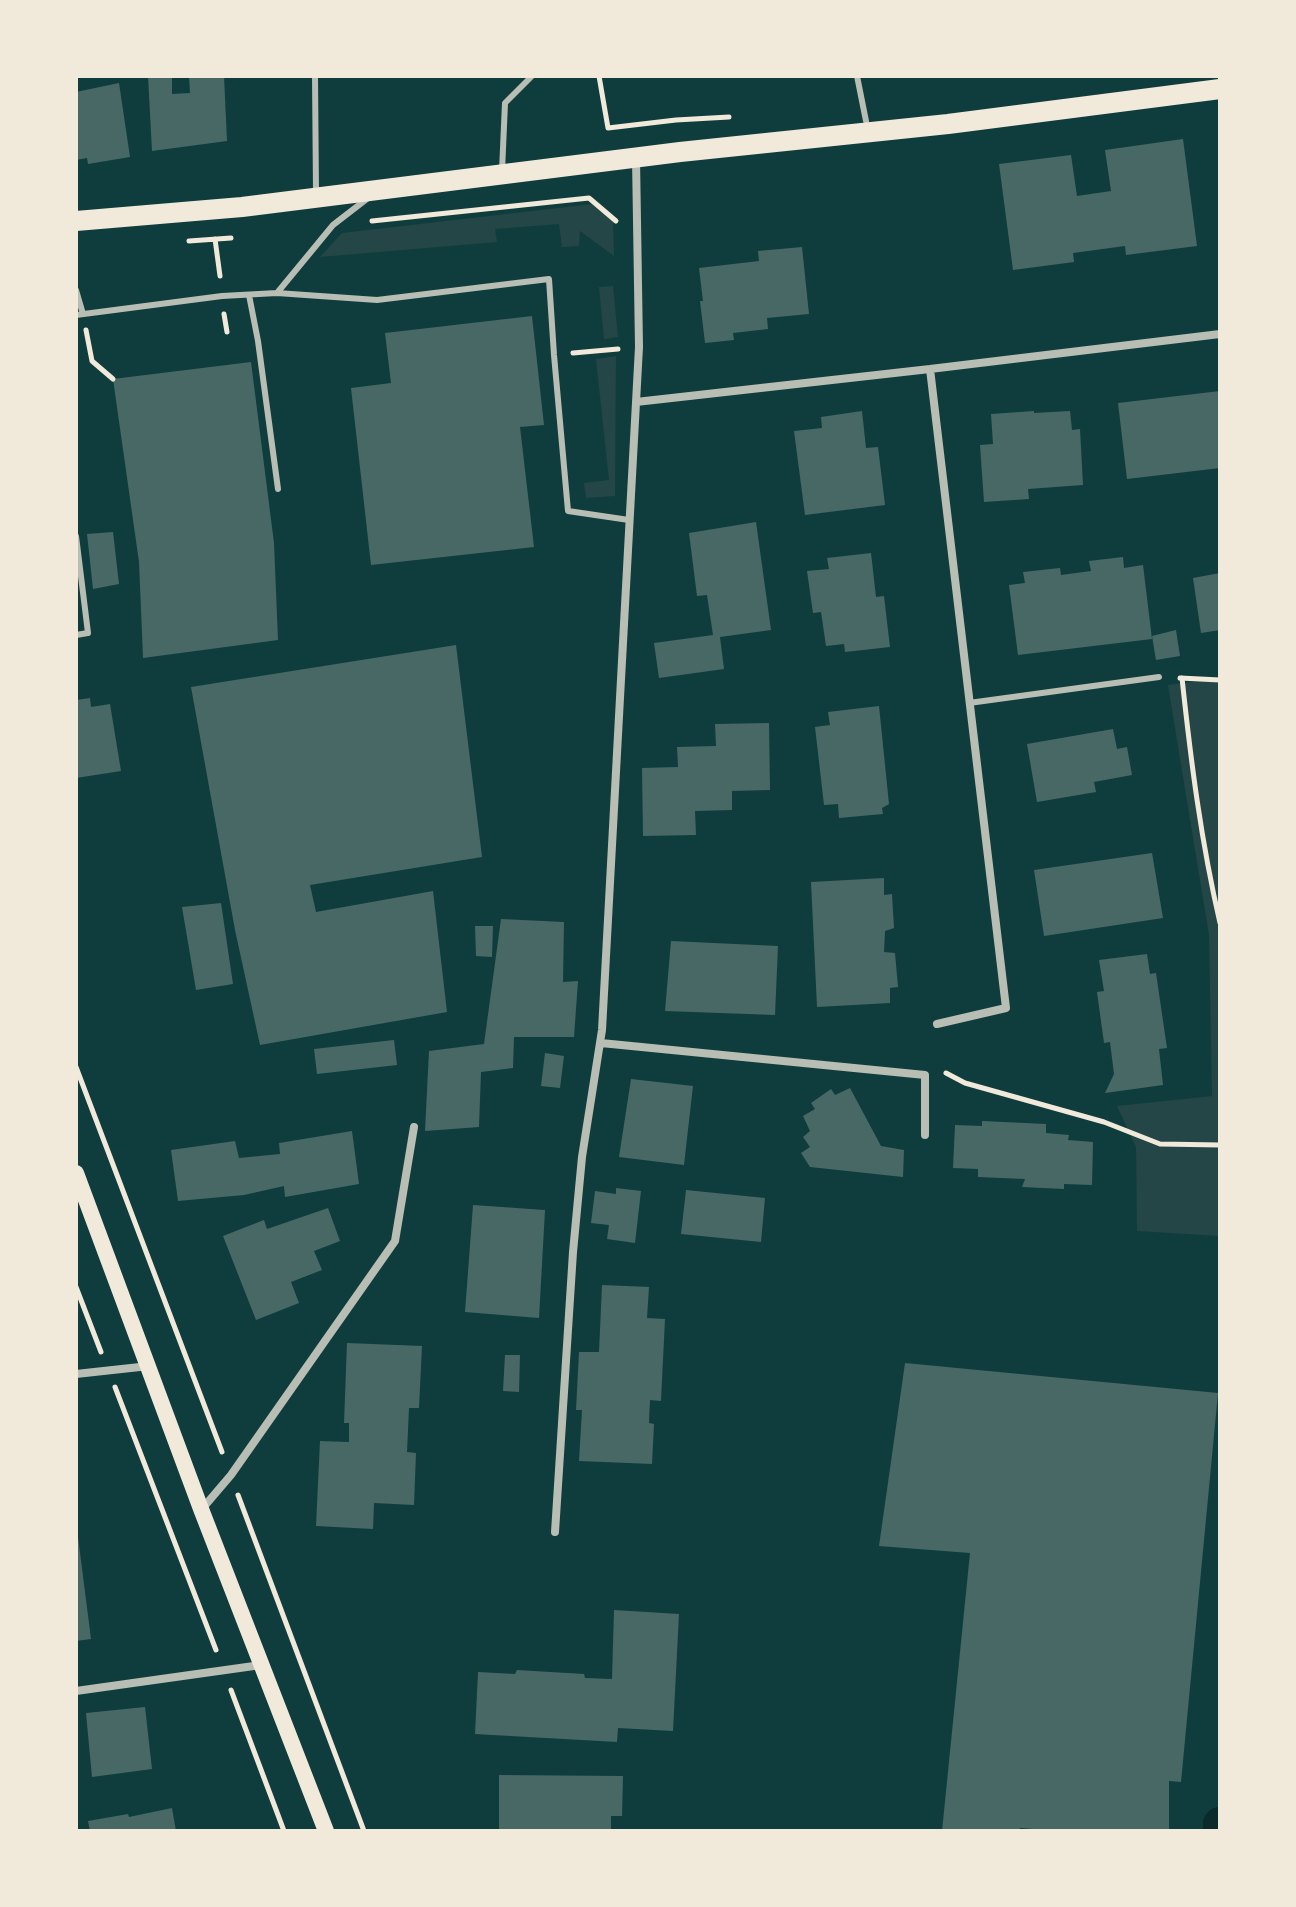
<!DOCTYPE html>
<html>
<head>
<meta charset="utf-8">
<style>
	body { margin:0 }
	#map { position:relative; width:1296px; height:1907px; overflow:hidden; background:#0f3d3e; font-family:Lato,sans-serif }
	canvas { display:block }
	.frame { position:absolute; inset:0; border:78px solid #f1e9da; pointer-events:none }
</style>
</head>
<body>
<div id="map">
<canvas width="1296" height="1907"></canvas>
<div class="frame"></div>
</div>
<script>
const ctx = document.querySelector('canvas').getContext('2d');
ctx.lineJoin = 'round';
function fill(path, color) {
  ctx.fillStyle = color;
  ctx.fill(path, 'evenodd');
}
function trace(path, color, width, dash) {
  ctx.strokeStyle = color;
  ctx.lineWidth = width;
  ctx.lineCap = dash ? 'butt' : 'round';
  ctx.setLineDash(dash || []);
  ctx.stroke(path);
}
fill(new Path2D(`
	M593,204L613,221L614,256L580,231L579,246L562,247L559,224L495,229L497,242L320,257L342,233Z
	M613,286L618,337L604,339L599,287Z
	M616,356L615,496L586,498L584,483L609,480L596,359Z
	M1220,678V1236L1137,1231L1136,1147L1117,1106L1212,1096L1209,935L1168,685Z`), '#244646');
trace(new Path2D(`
	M1220,1831V1824`), '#0a2a2b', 34);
fill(new Path2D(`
	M148,76H172V94L190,93L189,76H224L227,141L152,151Z
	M119,83L130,157L88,164L87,158L76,160V92Z
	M1183,139L1197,246L1126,255L1125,246L1073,253L1074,262L1013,270L999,164L1071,155L1077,196L1111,191L1105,150Z
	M802,247L809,314L767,318L768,329L733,333L734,340L705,343L700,301H703L699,268L759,261L758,251Z
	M532,316L544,425L520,427L534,547L371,565L351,388L391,383L385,333Z
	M251,362L274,543L278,640L143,658L139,562L113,379Z
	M1220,391V468L1127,479L1118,403Z
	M862,411L866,448L878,447L885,505L805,515L794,431L822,428L821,417Z
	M1034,411V413L1070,411L1072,430L1080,429L1083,485L1028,489L1029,499L984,502L980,445L993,444L991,414Z
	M756,522L771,630L720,637L724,669L659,678L654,643L713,635L707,595L697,596L689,533Z
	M113,532L119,584L93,589L87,534Z
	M871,553L876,597L884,596L890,647L845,652L844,644L826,646L821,612L813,613L807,571L829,569L827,558Z
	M1123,557L1124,568L1143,565L1152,639L1018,655L1009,585L1025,583L1023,572L1060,568L1061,575L1091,571L1089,561Z
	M1220,573V630L1201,633L1193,578Z
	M1176,630L1180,656L1156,660L1152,636Z
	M456,645L482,857L310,885L316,912L433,891L447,1012L260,1045L235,930L191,687Z
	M90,698L91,707L110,704L121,771L76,778V700Z
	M879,706L889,804L882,808L883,814L839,818L838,804L824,805L815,727L830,725L828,712Z
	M769,723L770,790L732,791V810L695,811L696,835L643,836L642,768L678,767L677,747L716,746L715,724Z
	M1113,729L1117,749L1127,747L1132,775L1094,782L1096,792L1037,802L1027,744Z
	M1152,853L1163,918L1044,936L1034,870Z
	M884,878V895L892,894L894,928L885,931L884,952L895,953L898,987L890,988V1003L817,1007L811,882Z
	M221,903L233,984L196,990L182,907Z
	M501,919L564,922L563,982L578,981L574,1037H514L513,1068L481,1072L479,1127L425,1131L429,1051L484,1044Z
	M475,926H493L492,957L476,956Z
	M671,941L778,946L775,1015L665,1011Z
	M1147,954L1150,974L1156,973L1167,1048L1159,1049L1163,1085L1105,1093L1114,1074L1110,1042L1104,1043L1097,992L1104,991L1099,960Z
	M394,1040L397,1065L317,1074L314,1049Z
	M545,1053L564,1056L560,1088L541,1086Z
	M631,1079L693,1086L684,1165L619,1157Z
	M850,1088L881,1146L904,1150L903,1177L810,1167L801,1153L810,1147L803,1137L810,1131L803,1116L815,1109L811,1103L831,1089L835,1095Z
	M982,1121L1046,1124V1133L1069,1135L1068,1140L1093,1142L1092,1185L1064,1184V1189L1022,1187L1025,1179L978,1177V1169L953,1168L955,1125L982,1126Z
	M352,1131L359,1184L285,1197L284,1186L244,1195L178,1201L171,1150L235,1141L239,1158L280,1154L279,1143Z
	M616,1188L641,1191L635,1243L607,1239L609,1225L591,1223L595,1191L616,1194Z
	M686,1190L765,1198L761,1242L681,1234Z
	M473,1205L545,1210L539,1318L465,1312Z
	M328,1208L340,1241L314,1251L322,1270L291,1282L299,1303L256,1320L223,1236L264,1220L267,1229Z
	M602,1285L649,1287L647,1318L665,1319L661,1401L650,1400L649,1423L654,1424L652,1464L579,1461L582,1410H576L579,1352H599Z
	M347,1343L422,1346L419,1408H409L407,1452L416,1453L414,1505L374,1503L373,1529L316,1526L320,1441L349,1442V1423H344Z
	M505,1355H520L519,1392L503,1391Z
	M905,1363L1218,1393L1181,1782L1169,1781V1831H1033V1829L1020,1828L1019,1831H942L970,1553L879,1546Z
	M76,1537H78L91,1639L76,1641Z
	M614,1610L679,1614L673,1731L618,1728L617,1742L475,1734L478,1672L515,1674L517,1670L584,1674L585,1678L612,1679Z
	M145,1707L152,1769L92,1777L86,1713Z
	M499,1775L623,1776L622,1816H611V1831H499Z
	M172,1808L176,1831H90L88,1821L128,1814L129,1817Z`), '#486865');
trace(new Path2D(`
	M599,76L608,128L676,120L729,117
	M372,221L589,198L616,221
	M215,239L220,276
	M189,241L231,238
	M224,314L227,332
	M86,330L92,361L113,379
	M573,353L618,349
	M1180,678L1220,680
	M1182,678C1191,762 1201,841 1220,923
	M76,1067L222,1452
	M946,1073L965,1083L1104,1122L1160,1144L1220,1145
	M76,1287L101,1352
	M115,1387L216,1650
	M238,1495L364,1831
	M231,1690L284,1831`), '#f1e9da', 5);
trace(new Path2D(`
	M315,76L316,192
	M857,76L866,121
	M502,171L505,103L532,76
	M76,290L83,314
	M277,293L333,225L368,198
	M249,295L258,341L278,489
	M76,315L222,296L277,293L377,300L549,279L554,355L568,511L629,520
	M76,536L88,633L76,635
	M969,703L1159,677`), '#b8beb3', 6);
trace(new Path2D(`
	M930,369L1006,1008L937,1024
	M636,402L930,369L1220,334
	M601,1043L925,1075V1135
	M76,1374L149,1366
	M202,1509L231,1475L395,1241L414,1127
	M555,1532L573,1252L582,1157L602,1030L639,347L636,158
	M76,1691L261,1665`), '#b8beb3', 8);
trace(new Path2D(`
	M76,1173L201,1509L326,1831`), '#f1e9da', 16);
trace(new Path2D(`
	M76,221L242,207L680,152L948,124L1220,89`), '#f1e9da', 20);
</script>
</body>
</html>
